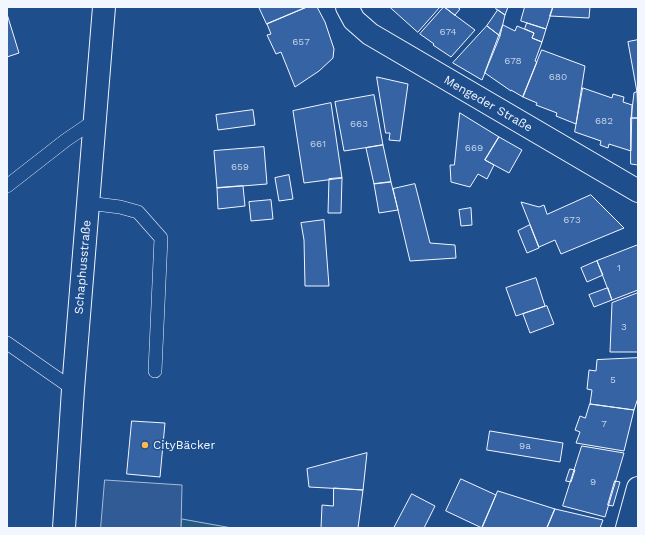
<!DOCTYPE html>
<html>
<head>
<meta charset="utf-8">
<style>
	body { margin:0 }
	#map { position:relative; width:645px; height:535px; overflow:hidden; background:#1f4e8c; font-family:"Work Sans",sans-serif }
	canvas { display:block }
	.frame { position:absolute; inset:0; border:8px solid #f2f6ff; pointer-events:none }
</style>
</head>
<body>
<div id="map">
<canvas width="645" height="535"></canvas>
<div class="frame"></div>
</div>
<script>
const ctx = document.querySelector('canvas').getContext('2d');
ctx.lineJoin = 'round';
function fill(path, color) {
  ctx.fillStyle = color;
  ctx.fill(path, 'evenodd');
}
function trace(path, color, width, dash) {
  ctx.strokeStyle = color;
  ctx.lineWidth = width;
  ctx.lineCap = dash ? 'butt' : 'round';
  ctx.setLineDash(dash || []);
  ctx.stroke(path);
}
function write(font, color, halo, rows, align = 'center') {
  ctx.font = font + ' "Work Sans",sans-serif';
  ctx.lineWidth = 3;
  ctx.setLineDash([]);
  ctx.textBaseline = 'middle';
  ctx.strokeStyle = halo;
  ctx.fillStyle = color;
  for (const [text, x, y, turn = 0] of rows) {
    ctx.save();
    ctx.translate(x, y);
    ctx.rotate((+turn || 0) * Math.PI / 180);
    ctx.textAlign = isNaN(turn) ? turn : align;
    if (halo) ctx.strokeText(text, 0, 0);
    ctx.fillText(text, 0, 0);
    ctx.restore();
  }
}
const green = new Path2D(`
	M182,519L232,528H181Z`);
fill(green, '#245a82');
trace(green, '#a8bbd7', 1);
const parking = new Path2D(`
	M105,480L182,485L181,528H101Z`);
fill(parking, '#305b95');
trace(parking, '#a8bbd7', 1);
const building = new Path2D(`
	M259,7H307L267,24Z
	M307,7H317L325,22L334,49L333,58L319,71L295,87L281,52L276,54L267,35L271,34L267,24Z
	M390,7H440L418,32Z
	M444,7L475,30L451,57L433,45L434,44L420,34Z
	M445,7H457L460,9L455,15Z
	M497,7H508L505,15L496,9Z
	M525,7H553L546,29L521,21Z
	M553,7H590L589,18L550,16Z
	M498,10L505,15L500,36L487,26Z
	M7,14L19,53L7,57Z
	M527,23L546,29L542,42L532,38L534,33L525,29Z
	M503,25L515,31L517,26L534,33L532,38L542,42L535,61L537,62L523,97L511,90V91L485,73Z
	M487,26L500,36L482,80L453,63Z
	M638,40V92H637L628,42Z
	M542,50L585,66L576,124L556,116L557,113L536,105L537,103L523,97Z
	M377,77L408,84L400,141L389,140L390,133H386Z
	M583,88L612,98L613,94L624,97L623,102L632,105L631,151L609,144L608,148L600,145L601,141L575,132Z
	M637,92L638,118H631L634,93Z
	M374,95L383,145L344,151L335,102Z
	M331,103L342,178L304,183L293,111Z
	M253,110L255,125L218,130L216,115Z
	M460,113L499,137L485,160L494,165L487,179L478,174L470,187L451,182L450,165H454Z
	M631,118H638V165L631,164Z
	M499,137L522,150L509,173L485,160Z
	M383,145L391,182L374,184L366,148Z
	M264,147L267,184L217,188L214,151Z
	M289,175L293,199L279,201L275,178Z
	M342,178L341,213H328L329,179Z
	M391,182L398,210L379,213L374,184Z
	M415,184L430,243L455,245L456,258L410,261L393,189Z
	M243,186L245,206L218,209L217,188Z
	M591,195L624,228L561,254L555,240L539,247L521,202L539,207L544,205L547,214Z
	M271,200L273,219L251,221L249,202Z
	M471,208L472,225L461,226L459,210Z
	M324,220L329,286H305L304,240L301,223Z
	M530,225L539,248L527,253L518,231Z
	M638,245V290L612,300L597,261Z
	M597,261L603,275L587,282L581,268Z
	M536,278L545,306L516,316L506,288Z
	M608,288L612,300L594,307L589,295Z
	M638,293V352H610L612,303Z
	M547,306L554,324L530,333L523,314Z
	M638,358V398L634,410L590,404L592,390L587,389L589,370L596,371L597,360Z
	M590,404L634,410L624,451L576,443L580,432L575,430L580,416L585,418Z
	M132,421L165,423L160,477L127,474Z
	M490,431L563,443L560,462L487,450Z
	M582,446L624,453L605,517L563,506Z
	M367,453L363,490L309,487L307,469Z
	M570,469L575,470L571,482L566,481Z
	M461,479L496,495L482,528L446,511Z
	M615,481L620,482L613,506L608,505Z
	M334,488L363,490L358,528H321L322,505L333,506Z
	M498,491L555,509L547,528H482Z
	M412,494L435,506L424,528H394Z
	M555,509L603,520L600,528H547Z`);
fill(building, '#3563a3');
trace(building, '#f2f6ff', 1);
const service = new Path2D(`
	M7,186L66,140L94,121
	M88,203L120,207L138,212L161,238L155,371
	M7,343L73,389`);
const minor = new Path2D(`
	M347,7L354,20L370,34L638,191
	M627,528L638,488`);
const secondary = new Path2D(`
	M64,528L73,389L104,7`);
trace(service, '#f2f6ff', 14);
trace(minor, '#f2f6ff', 24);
trace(secondary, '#f2f6ff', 24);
trace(service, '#1f4e8c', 13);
trace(minor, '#1f4e8c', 22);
trace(secondary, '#1f4e8c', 22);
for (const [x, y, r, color] of [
	[145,445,4,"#ffb74d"]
]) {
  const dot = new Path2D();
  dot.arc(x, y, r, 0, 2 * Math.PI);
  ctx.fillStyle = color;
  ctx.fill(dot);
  trace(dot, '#1f4e8c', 1.5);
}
write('10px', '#c3d1e8', null, [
	["674",448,32],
	["657",301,42],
	["678",513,61],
	["680",558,77],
	["682",604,121],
	["663",359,124],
	["661",318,144],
	["669",474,148],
	["659",240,167],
	["673",572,220],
	["1",619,268],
	["3",624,327],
	["5",613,380],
	["7",604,424],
	["9a",525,446],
	["9",593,482]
]);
write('12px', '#f2f6ff', '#1f4e8c', [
	["Mengeder Straße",488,104,30],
	["Schaphusstraße",83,267,-85]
]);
write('12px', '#f2f6ff', '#1f4e8c', [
	["CityBäcker",153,445]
], 'left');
</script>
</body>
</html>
